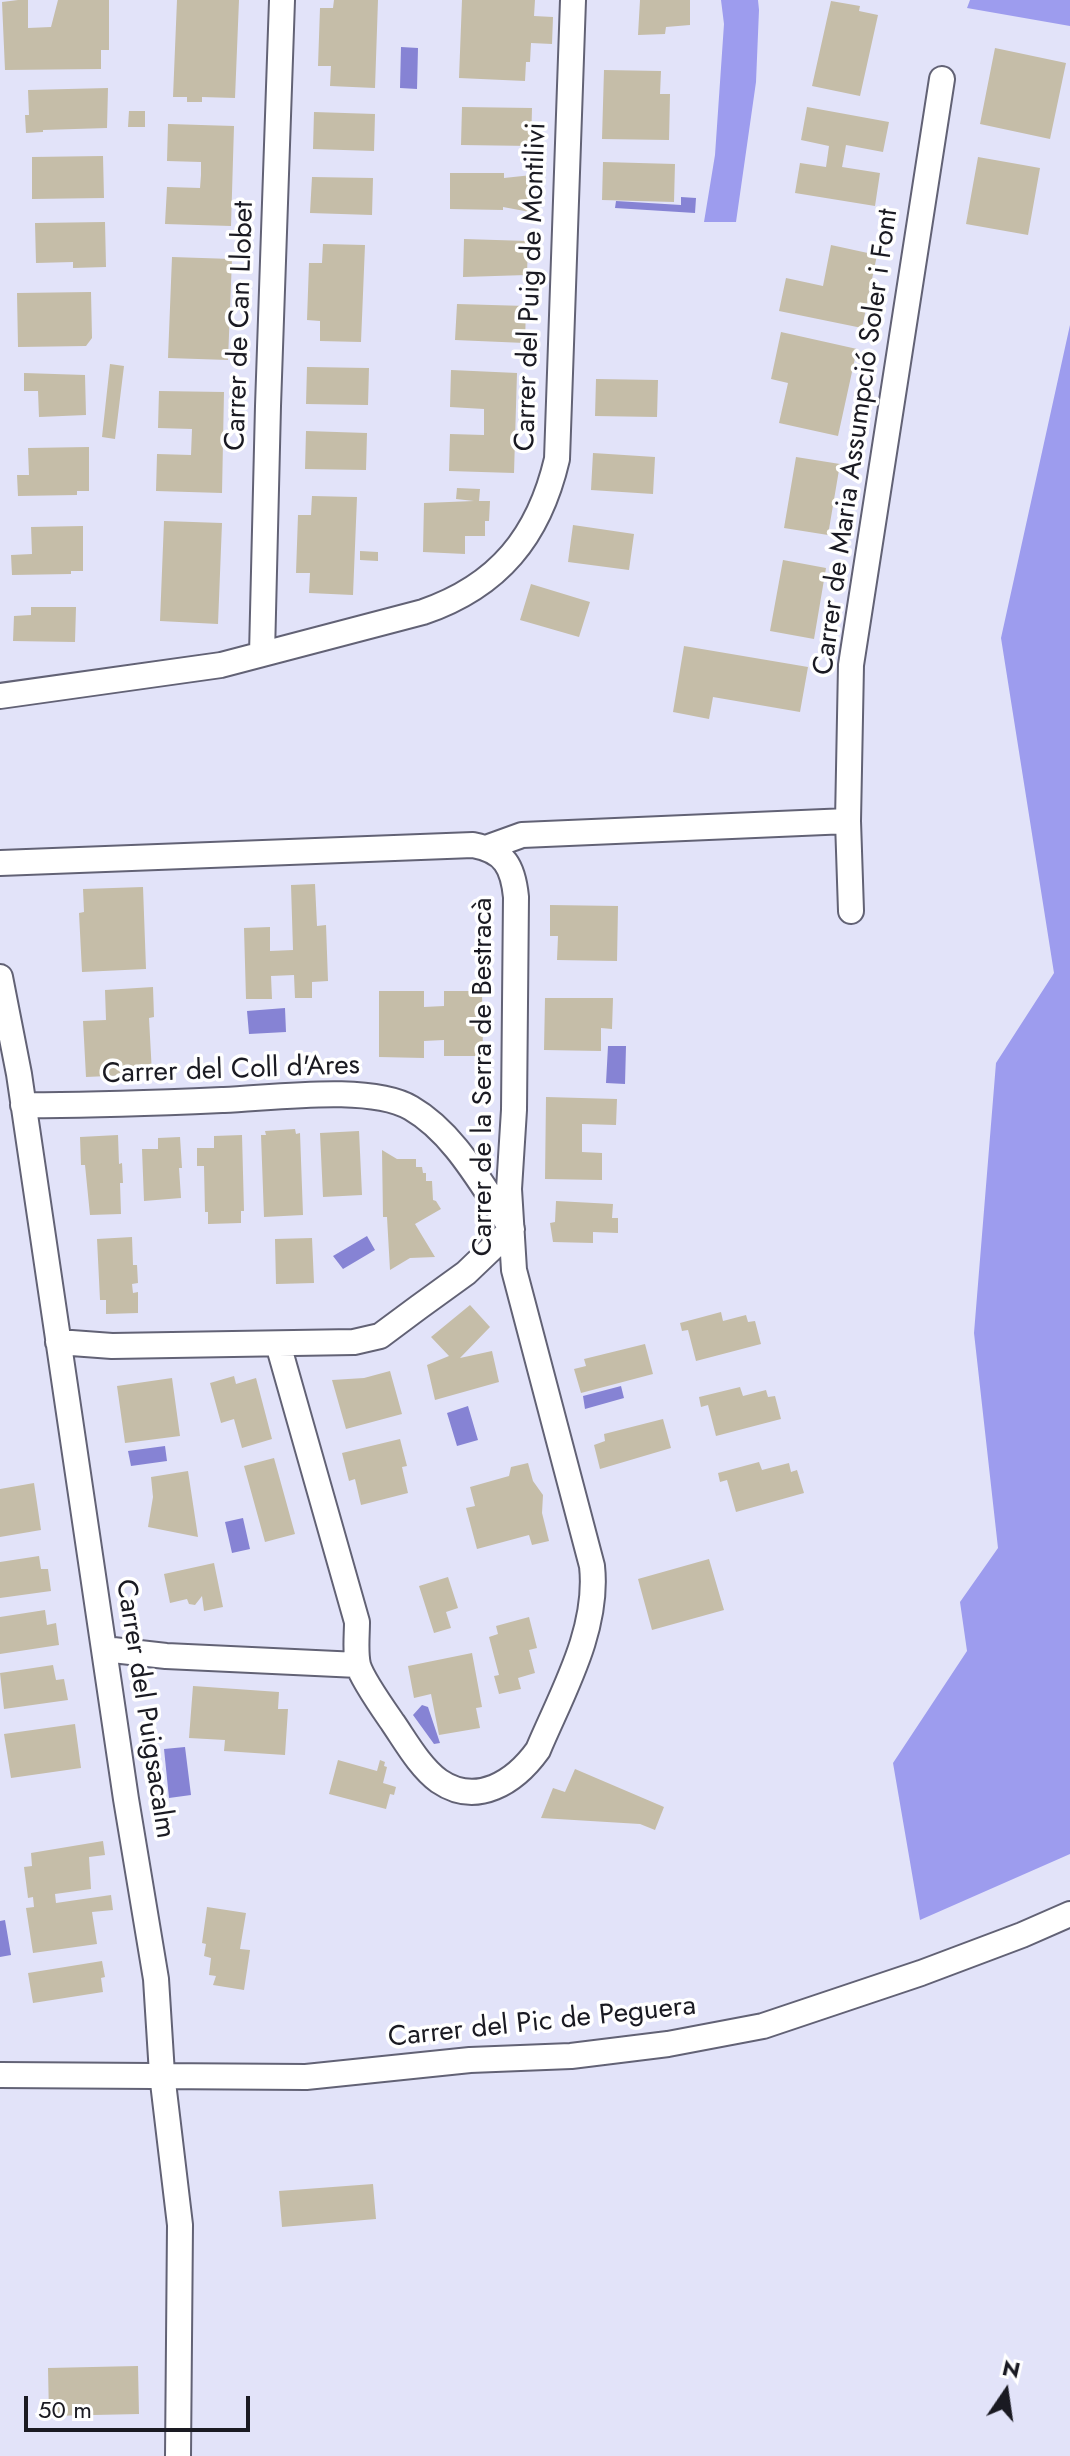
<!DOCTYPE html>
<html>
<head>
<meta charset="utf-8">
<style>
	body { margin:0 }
	#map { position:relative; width:1070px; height:2456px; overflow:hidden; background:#e2e3f9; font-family:Jost,sans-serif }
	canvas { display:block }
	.north { position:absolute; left:966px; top:2352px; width:80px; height:80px; -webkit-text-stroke:6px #fff; paint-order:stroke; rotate:13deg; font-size:22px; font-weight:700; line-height:32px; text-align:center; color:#1a1a22 }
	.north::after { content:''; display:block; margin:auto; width:28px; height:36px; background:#1a1a22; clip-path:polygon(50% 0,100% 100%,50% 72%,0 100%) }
	.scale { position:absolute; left:24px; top:2396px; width:226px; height:36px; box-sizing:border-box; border:4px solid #1a1a22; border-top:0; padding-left:10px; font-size:24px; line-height:28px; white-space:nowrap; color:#1a1a22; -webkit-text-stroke:6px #fff; paint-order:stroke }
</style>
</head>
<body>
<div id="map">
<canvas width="1070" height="2456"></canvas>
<div class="north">N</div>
<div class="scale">50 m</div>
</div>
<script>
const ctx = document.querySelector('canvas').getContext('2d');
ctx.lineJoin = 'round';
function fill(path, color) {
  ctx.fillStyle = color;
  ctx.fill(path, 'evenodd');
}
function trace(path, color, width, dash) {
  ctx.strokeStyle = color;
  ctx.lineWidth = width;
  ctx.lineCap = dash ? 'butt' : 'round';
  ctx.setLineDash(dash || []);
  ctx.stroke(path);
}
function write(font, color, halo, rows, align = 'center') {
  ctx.font = font + ' Jost,sans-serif';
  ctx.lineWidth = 7;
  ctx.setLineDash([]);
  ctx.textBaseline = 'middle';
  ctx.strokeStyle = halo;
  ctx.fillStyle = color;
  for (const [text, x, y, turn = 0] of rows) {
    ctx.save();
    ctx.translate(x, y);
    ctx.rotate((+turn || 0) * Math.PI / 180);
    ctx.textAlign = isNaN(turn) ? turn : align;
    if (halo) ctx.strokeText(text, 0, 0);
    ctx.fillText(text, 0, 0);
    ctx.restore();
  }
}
fill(new Path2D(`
	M721,0H758L759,10L756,82L736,222H704L715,155L724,24Z
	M970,0H1070V26L967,8Z
	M1070,325V1854L920,1920L893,1763L967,1651L960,1602L998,1548L974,1333L996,1063L1054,973L1001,638Z`), '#9d9cee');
fill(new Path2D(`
	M401,47L418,48L417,89L400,88Z
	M681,197L696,198L695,213L615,208L616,201L681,205Z
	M285,1008L286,1032L249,1034L247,1011Z
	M608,1046H626L625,1084L606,1083Z
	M367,1236L375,1250L343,1269L333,1256Z
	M621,1386L624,1398L585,1409L583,1396Z
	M468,1406L478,1440L457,1446L447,1413Z
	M165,1446L167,1461L131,1466L128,1451Z
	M243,1518L250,1549L232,1553L225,1522Z
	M422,1705L428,1707L440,1743L434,1744L413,1715Z
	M185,1747L191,1795L169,1798L164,1749Z
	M5,1920L11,1955L0,1957V1921Z`), '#8683d4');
fill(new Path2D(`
	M18,0H28V28L51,27L58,0H109V50H101V69L5,70L2,2Z
	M177,0H239L235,98L202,97V102H187V97H173Z
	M334,0H378L375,88L330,86L331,66H318L320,8H333Z
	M462,0H535L534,16L553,17L552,44L531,43L530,62H526L525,81L459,78Z
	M640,0H690V25L666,27L665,34L638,35Z
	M831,1L860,6L859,11L878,15L860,96L812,86Z
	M995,48L1066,63L1050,139L980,124Z
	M604,70L661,71L660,94H670L669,140L602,139Z
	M108,88L107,128L43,130V132L26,133L25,115H29L28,90Z
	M462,107L532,108L531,146L461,145Z
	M807,107L889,122L883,152L846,145L843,162L842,167L880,173L875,206L795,193L800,163L826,167L829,146L801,140Z
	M129,111H145V127H128Z
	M314,112L375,114L374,151L313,149Z
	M168,124L234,126L231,226L165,224L167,187L200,188L201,175V162L167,161Z
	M103,156L104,198L32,199V157Z
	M978,157L1040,168L1028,235L966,224Z
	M603,162L675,164L674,202L602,200Z
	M450,173H504V178L532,175L530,212L503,207V210L450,209Z
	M312,177L373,178L372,215L310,213Z
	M105,222L106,267L73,268V262L36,263L35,223Z
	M464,239L528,241L527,275L463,277Z
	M323,244L365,245L361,342L320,341V321L307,320L309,263H322Z
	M831,245L877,255L862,328L779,311L786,278L823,286Z
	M172,257L232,259L228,360L168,358Z
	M91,292L92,338L86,346L18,347L17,293Z
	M457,304L526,306L525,343L455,340Z
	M781,332L857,349L838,436L779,423L788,383L771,379Z
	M110,364L124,366L115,439L102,437Z
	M307,367L369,368L368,405L306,404Z
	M451,370L517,373L514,473L449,471L450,434L484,435V409L450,407Z
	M24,373L85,375L86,415L39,417L38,391H24Z
	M596,379L658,380L657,417L595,416Z
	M159,391L224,392L222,493L156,491L157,454L191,455L192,429L158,428Z
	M306,431L367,433L366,470L305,469Z
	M89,447V491H77V495L18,496L17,475H29L28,448Z
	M593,453L655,457L653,494L591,490Z
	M796,457L840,464L828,535L784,528Z
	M457,488L480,489L479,501H490L489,521H485V536H465V554L423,552L424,503L474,501L456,499Z
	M312,496L357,497L353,595L309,593L310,573H296L298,515H311Z
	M164,521L222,523L218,624L160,621Z
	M573,525L634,534L629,570L568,562Z
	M83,526V571H71V574L12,575L11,555L32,554L31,527Z
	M360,551L378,552V561L360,560Z
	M783,560L826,568L814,639L770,631Z
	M531,584L590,602L579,637L520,620Z
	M31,607H76L75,642L13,641L14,616L31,615Z
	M684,646L808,667L800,712L713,697L709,719L673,712Z
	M315,884L317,926L326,925L328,981L312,982V998H295L294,975L271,976L272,999H246L244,928L270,927V951L293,950L291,885Z
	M143,887L146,969L82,972L79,913L84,912L83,889Z
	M550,905L618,906L617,961L557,960L558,936H550Z
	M153,987L154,1017L149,1018L152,1074L86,1077L83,1021L106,1020L105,990Z
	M379,991H424V1007L444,1006V991H482L483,1056H444V1040L424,1041V1058L379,1057Z
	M545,998H613L612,1029L601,1028V1051L544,1050Z
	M546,1097L617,1099L616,1125L582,1124V1152L602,1153V1180L545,1179Z
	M295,1129L296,1134L300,1133L303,1215L264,1217L261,1135H266L265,1131Z
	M359,1131L362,1195L323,1197L320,1133Z
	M118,1135L119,1164L122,1163L123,1183H120L121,1214L90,1215L85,1165H81L80,1137Z
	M242,1135L244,1211H241V1223L208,1224V1212H205L204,1166H197V1148H214V1136Z
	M180,1137L182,1168H179L181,1198L144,1201L142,1149H158V1138Z
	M382,1150L397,1159H416V1167H422L423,1173H426V1181H432L433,1200L436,1201L441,1209L415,1224L435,1257L410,1258L390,1270L387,1217H383Z
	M556,1201L613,1204L612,1218H618V1233L593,1232V1243L553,1242L550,1223L555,1222Z
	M132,1237L133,1265H137L138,1283L132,1284L133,1293L138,1292V1313L106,1314V1300H100L97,1239Z
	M312,1238L314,1283L276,1284L275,1239Z
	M470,1305L490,1327L460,1358L492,1351L499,1382L435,1400L427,1365L449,1356L431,1337Z
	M721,1312L723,1321L746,1315L748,1322L755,1321L761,1344L696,1361L688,1330L682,1331L680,1323Z
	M645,1344L653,1374L581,1393L574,1369L586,1366L584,1359Z
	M390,1371L402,1414L346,1429L332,1380L364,1378Z
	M234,1376L236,1384L256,1378L272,1439L242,1448L234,1419L221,1423L210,1383Z
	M172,1378L180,1436L125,1443L117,1386Z
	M740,1387L743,1396L766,1390L768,1397L775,1396L781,1419L716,1436L708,1405L701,1407L699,1397Z
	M663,1419L671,1448L600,1469L594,1445L605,1441L604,1434Z
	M400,1439L407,1466L402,1467L408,1493L361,1505L355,1479L349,1481L342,1453Z
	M274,1458L295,1534L265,1542L244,1466Z
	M759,1462L762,1470L789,1463L791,1472L797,1470L804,1493L736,1512L727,1480L720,1482L718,1473Z
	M528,1463L533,1481L543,1495L542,1513L549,1541L532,1545L529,1535L477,1549L466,1508L475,1506L470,1487L509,1476L511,1467Z
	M188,1471L198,1537L148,1527L153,1497L151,1477Z
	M34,1483L41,1530L0,1537V1489Z
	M39,1556L41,1569H48L51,1591L0,1598V1562Z
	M709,1559L724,1610L652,1630L638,1579Z
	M214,1563L223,1607L204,1611L202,1596L195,1605L189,1604L187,1599L170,1603L164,1574Z
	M448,1577L458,1608L446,1612L451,1628L434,1633L419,1586Z
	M45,1610L47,1625L56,1623L59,1645L0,1654V1617Z
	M529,1617L537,1648L529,1650L535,1673L518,1678L521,1689L499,1694L494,1676L499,1675L489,1637L498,1634L496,1626Z
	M472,1653L482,1707L476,1708L480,1728L439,1735L431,1694L414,1698L408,1666Z
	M53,1665L56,1680L64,1679L68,1700L4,1709L0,1673Z
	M193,1686L279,1692L278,1709H288L285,1755L224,1751L225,1740L189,1738Z
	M75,1724L81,1768L11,1778L4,1734Z
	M338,1760L377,1771L380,1760L385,1762L384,1766L387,1767L383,1783L396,1787L394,1795L390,1794L386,1809L329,1794Z
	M575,1769L664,1807L655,1830L640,1824L541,1818L553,1788L565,1792Z
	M103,1841L105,1855L89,1857L91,1889L55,1894L56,1903L111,1895L113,1910L92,1912L97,1944L33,1953L26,1908L34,1907L33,1897L28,1898L24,1867L32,1866L31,1853Z
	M207,1907L246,1913L240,1949L250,1950L244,1990L213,1985L216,1976L209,1975L211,1958L204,1956L206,1944L202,1943Z
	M102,1961L105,1977L101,1978L103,1992L33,2003L28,1973Z
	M373,2184L376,2219L282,2227L279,2191Z
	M138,2366L139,2414L49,2416L48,2368Z`), '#c5bda8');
const street = new Path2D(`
	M262,654L268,406L282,0
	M0,696L221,665L423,612C499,586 539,536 557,459L573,0
	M486,848L522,835L848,821
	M0,863L473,845C505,851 513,867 516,897L514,1110L509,1189L514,1270L592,1566C599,1630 562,1693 538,1750C515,1782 477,1807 439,1781C420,1767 406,1742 393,1723C384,1710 362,1679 358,1665C355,1652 357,1635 357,1622L278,1344
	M851,911L848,821L851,665L942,79
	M0,977L19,1074L126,1799L156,1979L162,2074L180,2225L178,2456
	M23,1105C91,1106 157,1103 224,1100C273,1098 370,1084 411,1108C456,1134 483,1188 512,1229L466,1273L419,1307L380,1336L354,1342L112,1346L58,1342
	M104,1649L166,1656L358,1665
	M0,2075L306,2077L470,2060L571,2056L668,2044L763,2026L921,1973L1022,1935L1070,1914`);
trace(street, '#626275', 28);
trace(street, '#fff', 24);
write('28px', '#1a1a22', '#fff', [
	["Carrer del Puig de Montilivi",532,287,-88],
	["Carrer de Can Llobet",241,326,-88],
	["Carrer de Maria Assumpció Soler i Font",857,442,-82],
	["Carrer del Coll d'Ares",231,1071,-2],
	["Carrer de la Serra de Bestracà",484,1077,-90],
	["Carrer del Puigsacalm",144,1709,81],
	["Carrer del Pic de Peguera",542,2023,-6]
]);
</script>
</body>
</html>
